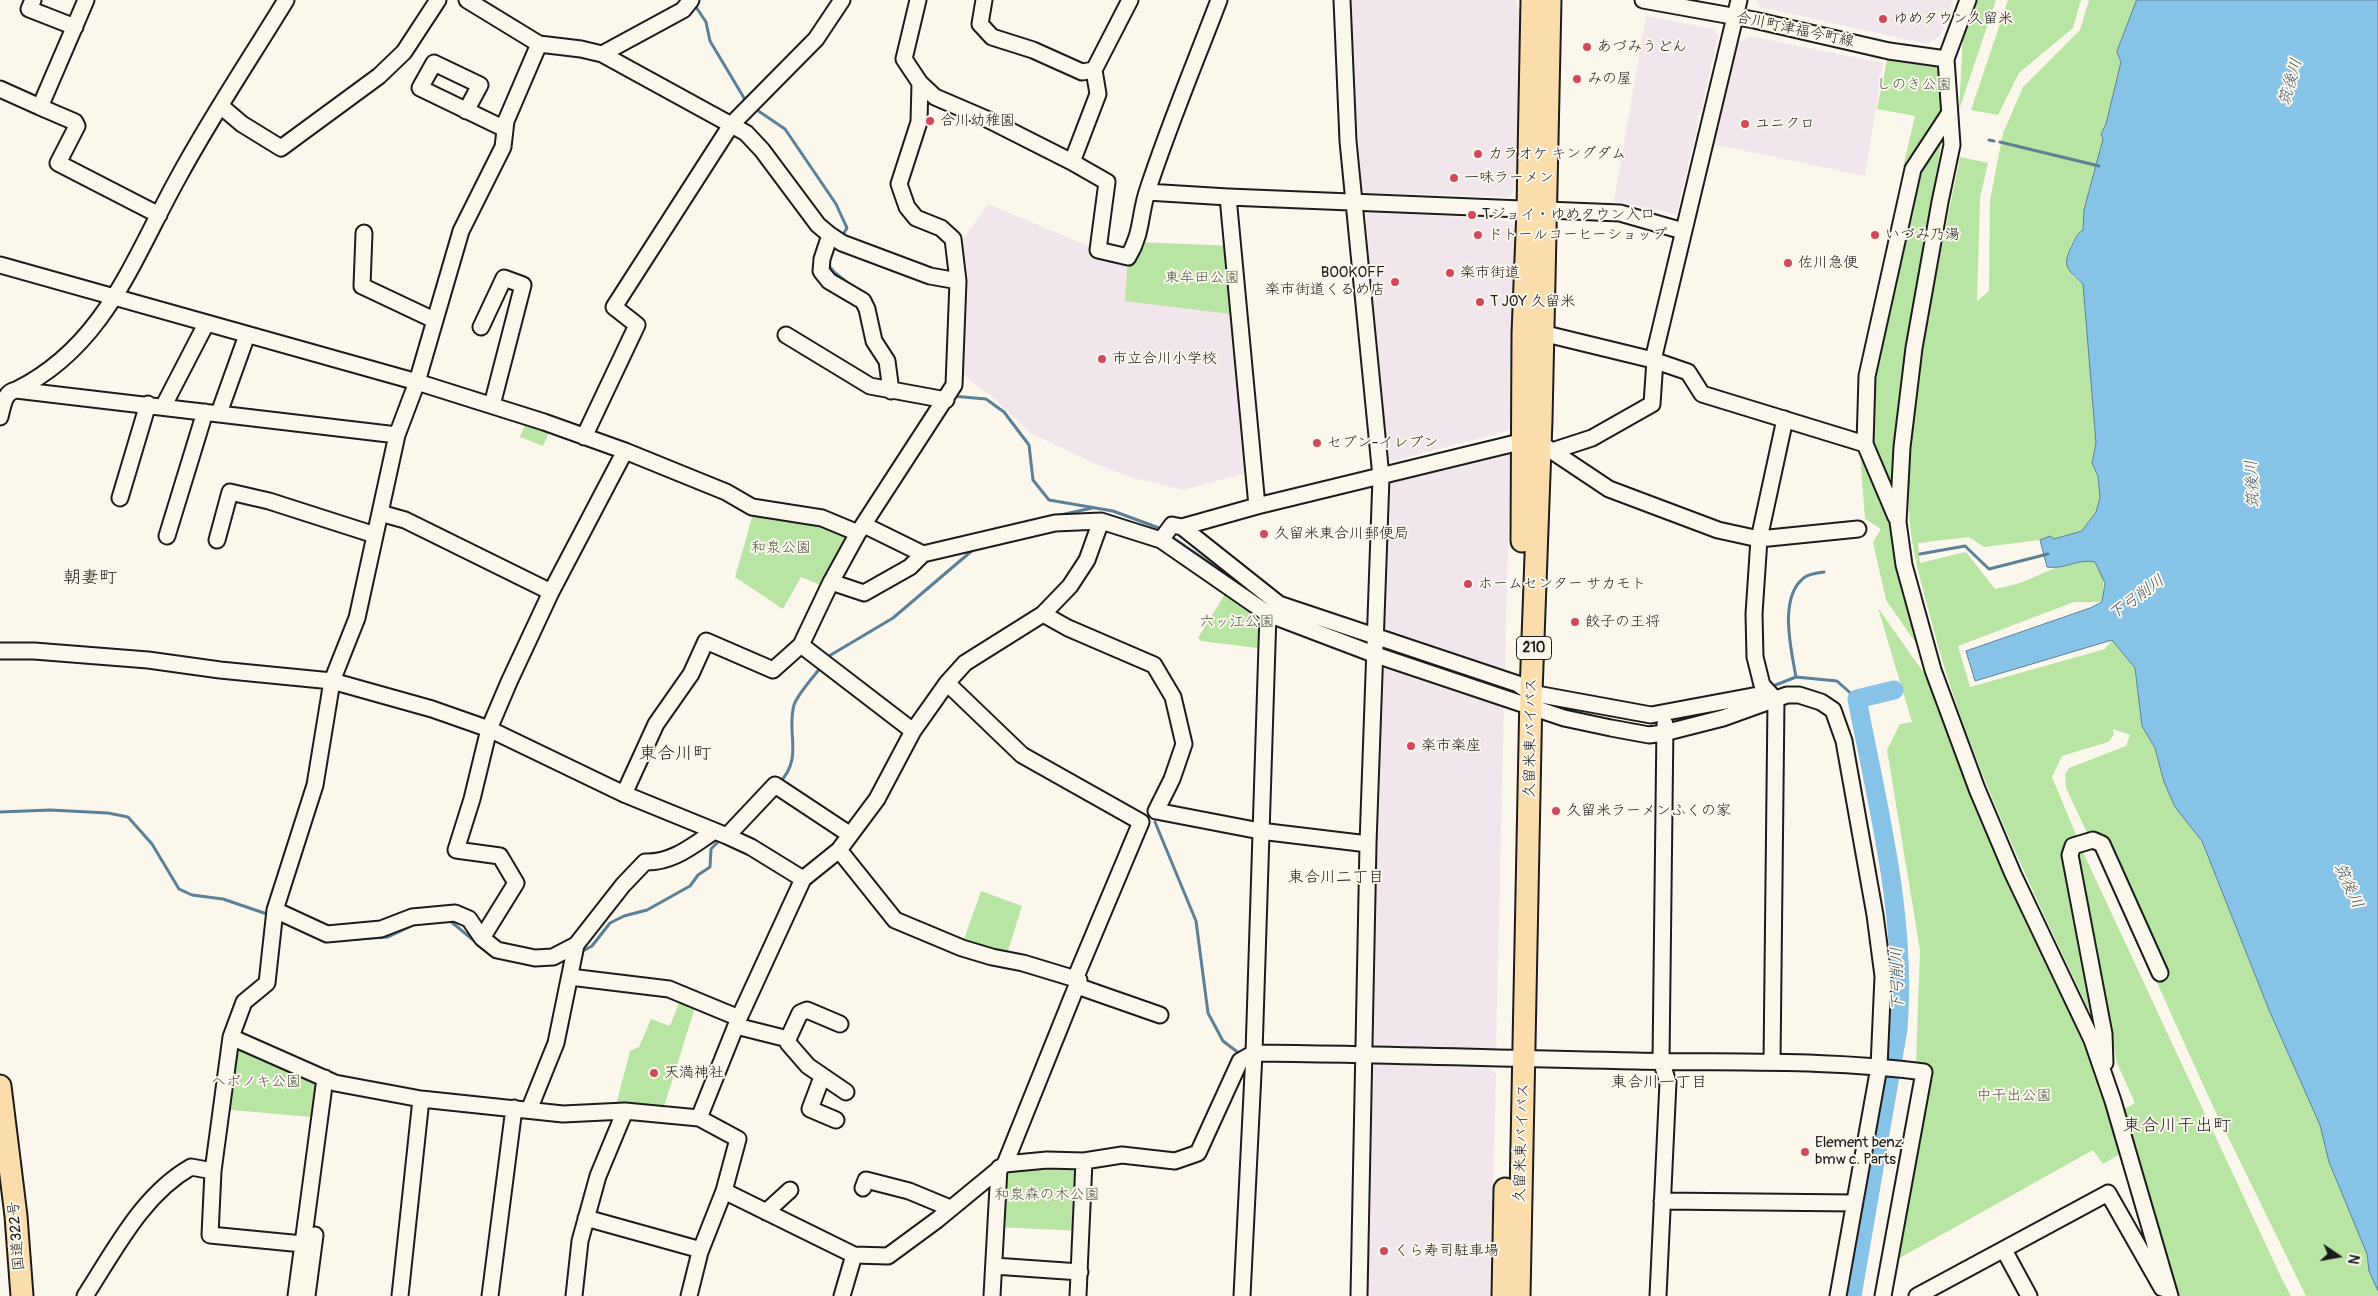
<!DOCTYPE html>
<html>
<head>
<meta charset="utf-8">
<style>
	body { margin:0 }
	#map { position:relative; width:2378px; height:1296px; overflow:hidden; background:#fbf7ec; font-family:Pangolin,sans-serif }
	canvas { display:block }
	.north { position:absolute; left:2313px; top:1231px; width:50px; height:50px; -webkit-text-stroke:4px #fbf7ec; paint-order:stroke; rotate:102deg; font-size:14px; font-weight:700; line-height:20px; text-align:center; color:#1c1c1c }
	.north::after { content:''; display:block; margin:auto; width:18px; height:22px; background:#1c1c1c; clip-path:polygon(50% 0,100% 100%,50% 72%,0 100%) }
</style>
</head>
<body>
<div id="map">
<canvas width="2378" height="1296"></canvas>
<div class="north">N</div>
</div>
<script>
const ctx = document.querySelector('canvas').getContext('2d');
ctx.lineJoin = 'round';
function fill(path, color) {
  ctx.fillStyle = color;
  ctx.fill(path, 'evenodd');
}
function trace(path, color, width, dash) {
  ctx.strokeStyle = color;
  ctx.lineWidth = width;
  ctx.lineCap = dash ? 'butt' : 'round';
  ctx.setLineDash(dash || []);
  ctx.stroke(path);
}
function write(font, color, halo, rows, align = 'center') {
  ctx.font = font + ' Pangolin,"Klee One",sans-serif';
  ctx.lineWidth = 4;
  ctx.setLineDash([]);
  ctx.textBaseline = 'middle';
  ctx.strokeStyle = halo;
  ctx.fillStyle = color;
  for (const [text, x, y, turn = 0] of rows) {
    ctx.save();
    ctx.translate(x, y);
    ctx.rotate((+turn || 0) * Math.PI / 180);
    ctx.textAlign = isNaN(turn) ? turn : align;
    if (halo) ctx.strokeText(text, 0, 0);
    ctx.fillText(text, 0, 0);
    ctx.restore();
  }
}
fill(new Path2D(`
	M1347,0H1516L1521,18L1516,189L1509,197L1368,193L1362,191Z
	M1756,0H1953L1941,35L1927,44L1760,7Z
	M1646,16L1715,29L1718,36L1677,214L1614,201Z
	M1750,36L1883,63L1865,176L1708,143L1732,47Z
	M988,204L1093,248L1239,315L1249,472L1184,490L1134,478L1095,464L1031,433L991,396L963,375L958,246Z
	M1369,210L1507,221L1515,227L1511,430L1388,462L1366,217Z
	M1510,448L1505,676L1378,636L1385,479Z
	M1380,660L1504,700L1496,1052L1379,1048L1373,1044Z
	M1370,1058L1486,1064L1496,1074L1490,1296H1362Z`), '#f1e6ec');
fill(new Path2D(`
	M1975,0H1996L1959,110L1963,34Z
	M2008,0H2081L2073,28L2019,73L1998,115L1971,110Z
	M2089,0H2137L2120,56L2121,62L2106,124L2101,134L2103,139L2084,210L2083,230C2065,243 2069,258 2073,276L2083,284L2096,443L2092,463L2098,476L2100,498L2096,512L2082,531L2053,540L2050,536L2040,540L1984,547L1969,537L1918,543L1920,563L1966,552L1995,589C2005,587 2015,585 2025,581C2046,573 2072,557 2095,562C2106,576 2104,586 2102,602H2074L1958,646L1970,687L2105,649L2112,640L2135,668L2142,726L2155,748L2164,782L2175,807L2202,841L2269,1010L2321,1125L2329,1162L2367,1254L2369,1271L2378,1291V1296H2306L2210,1100L2154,976L2066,788L2065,774L2069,768L2126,746L2130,735L2113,729L2114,735L2108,742L2062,756L2052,777L2077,837L2063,852L2096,1025C2034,893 1968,762 1931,620C1922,585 1911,550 1909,513C1907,474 1912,434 1917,395C1927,315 1944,236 1960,157L1988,163L1980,198L1977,301L1989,291L1990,200L2003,133L2023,87L2080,30Z
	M1889,51L1946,59L1949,114L1913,169L1903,167L1915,116L1877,109Z
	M1944,124L1898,430L1892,500L1870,443L1869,380L1917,168Z
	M1138,242L1233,246L1239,315L1125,301L1128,257Z
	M528,417L552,425L543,446L520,437Z
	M1860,451L1893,526L1922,652L1886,600L1873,542L1881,529L1865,519Z
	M755,507L858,533L828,588L801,577L783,609L735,577Z
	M1230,586L1268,614L1265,649L1201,641L1198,638Z
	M1878,608L1926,676L1941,717L2010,882L2093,1065L2120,1154L2103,1164L2093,1150L1898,1259L1932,1068L1916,1065L1920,950L1887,750L1900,724L1912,722Z
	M2083,852L2281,1277L2291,1296H2178L2121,1111L2135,1103L2117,1063L2079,856Z
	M981,891L1022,906L1007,954L963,942Z
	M682,995L697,1001L661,1116L615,1109L630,1051L639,1047L651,1019L670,1026Z
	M231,1037L331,1081L323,1118L221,1109Z
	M1084,1161L1081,1231L996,1227L999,1168Z`), '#b8e5a3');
const water = new Path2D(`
	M2137,0H2378V1291L2369,1271L2367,1254L2329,1162L2320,1125L2269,1010L2202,841L2175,807L2164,782L2155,748L2142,726L2135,668L2112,640L1975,681L1966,651L2090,608L2102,602L2105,583L2095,562C2079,558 2064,570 2047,567L2040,540L2050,536L2054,539L2082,531L2096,512L2100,498L2098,476L2092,463L2096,443L2083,284C2065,267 2062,266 2073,243C2076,237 2077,234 2083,230L2084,210L2103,139L2101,134L2106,124L2121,62L2117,52Z`);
fill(water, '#87c3e7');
trace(water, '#5c8096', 1);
trace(new Path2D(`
	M694,4L706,22L710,41L747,103
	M754,108L785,129L836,204L847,228L841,238
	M1989,140L1994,141
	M2000,142L2099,166
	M826,262L834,272L853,287
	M952,396L986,399L1004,412L1029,445L1033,480L1049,500L1113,511L1159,528
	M1056,516L1092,508
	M1173,538L1251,591
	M1920,554L1965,546L1989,569L2048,554
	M1353,636L1366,642
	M1379,646L1508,690
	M826,659L829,656L893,618L974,549
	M1796,677C1791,649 1778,596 1805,577C1810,574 1818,573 1824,572
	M1773,686L1796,677L1837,681L1857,699
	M779,783C804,758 786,733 794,705C797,695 814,676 821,667
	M0,812L50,810L108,813L128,817L152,844L179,889L192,895L223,899L270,915
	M1155,822L1196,921L1208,1013L1223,1041L1240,1054
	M449,920L478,944
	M343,940L388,937L418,923
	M579,953L592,946L610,923L624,916L647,910L690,886L698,875L710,867L711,849L720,840`), '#5c8096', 3);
trace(new Path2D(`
	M1852,1296L1898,1029C1907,918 1878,808 1857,699L1894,690`), '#87c3e7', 19);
const minor = new Path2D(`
	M33,0L29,9L75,27
	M86,0L40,107L75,122L77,126L58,163L159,215
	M467,0L539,44L581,49L602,54L746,133L762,150L818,225L830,235L842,243L930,276L958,281
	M918,0L904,59L920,83L935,97L991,121L1072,162L1107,182L1098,250L1128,257C1143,232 1139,215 1148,189C1169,125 1195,63 1219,0
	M984,0L980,24L992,37L1033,50L1082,72L1094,70
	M1342,0L1348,141L1381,477L1368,844L1359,1296
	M1643,0L1754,20L1889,51L1946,59
	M1968,0L1946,59L1952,145L1940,202L1914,348L1902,447L1898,522L1904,565L1933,670L1977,789L2013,874L2092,1040L2113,1101L2170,1296
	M602,54L683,10L691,0
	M0,89L40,107
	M222,107L242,124L281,148L379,76L404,52L438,0
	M466,111L480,85L434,63L420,88L505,129
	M1072,162L1098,94L1094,70L1130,0
	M1147,192L1228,197L1620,213L1683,231
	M1228,197L1257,506
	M364,233L362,286L434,320
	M830,235L822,259L821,271L829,281L863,301L867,309L874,341L887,361L891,391
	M0,265L417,382L544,422L625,451L726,492L752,507L822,518L858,533
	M481,327L504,278L523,285L492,405
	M1542,333L1653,360L1688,372L1702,394L1865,444
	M786,335L870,386L946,400
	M1653,360L1739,0
	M16,390C105,346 133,259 178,178C211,117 250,59 286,0
	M163,407L206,324
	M219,413L247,335
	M0,417C3,406 4,392 16,390L397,435
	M584,437L637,325L614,307L731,125L816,39L842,0
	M1552,451L1592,438L1652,404L1655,360
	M120,498L148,404
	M380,513L405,520L551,592
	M1896,517L1865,444L1867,376L1913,169L1949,114
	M864,525L923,554L1055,523L1101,521L1161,540L1268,614L1376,655L1564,718L1611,728L1649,735L1664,733L1723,718L1787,695H1799L1821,702L1833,710L1844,741L1875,915L1883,976L1879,1067L1838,1296
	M1182,527L1279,604L1518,684L1531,693L1651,715L1758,695L1775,700
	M167,536L205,412
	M217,540L230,492L269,501L375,535
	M1161,540L1172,525L1182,527L1257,506L1524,441L1540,443L1609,489L1718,530L1759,539L1858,529
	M831,582L864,593L910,567L923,554
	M1043,614L1068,628L1154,665L1173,697L1184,744L1172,779L1156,811L1260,831L1368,844
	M1268,614L1254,1053C1381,1054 1509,1059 1636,1061C1732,1063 1829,1059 1924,1072L1883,1296
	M801,645L831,582L858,533L954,385L958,281L953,239L941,228L916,218L907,207L899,184L919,122L920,83
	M0,651H34L148,660L220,670L332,681L432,709L489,729L624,794L727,836L751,847L803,879
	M947,683L1022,755L1141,822L1075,979
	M624,794L656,724L691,674L706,641L773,670L801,645L913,731
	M727,836L775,785L849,834
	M275,910L327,934L381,929L412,917L455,913L469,919L482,938L497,950L535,958L553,957L576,945L623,885L645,862C672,863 692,846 713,832
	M482,938L516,883L500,856L456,850L472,799L489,729L509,682L551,592L625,451
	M570,977L669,989L739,1018
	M1077,986L1160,1015
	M736,1026L788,1039L800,1013L807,1010L840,1024
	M231,1037L335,1083L421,1099L563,1114L625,1111L699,1118L738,1139L724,1191L700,1252L689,1296
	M788,1039V1043L808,1066L846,1092
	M1772,1062L1776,700L1762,685L1755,657L1754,614L1759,539L1785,419
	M2105,1063L2104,1034L2070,855L2073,846L2093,840L2102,844L2160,973
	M822,1077L810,1109L836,1120
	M529,1110L556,1043L576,945
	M699,1118L739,1018L803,879L839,850L877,799L913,731L947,683L965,663L1043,614L1070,586L1087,560L1101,521
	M1005,1164L1047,1160L1084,1161L1122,1155L1175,1161L1198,1153L1240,1061L1254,1053L1242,1296
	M863,1188L866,1180L909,1191L950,1208
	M724,1191L854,1255L888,1256L937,1220L1005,1164L1079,980L1023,963L992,957L962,948L895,920L839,850
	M1662,1201L1854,1203
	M766,1212L790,1190
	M586,1218L701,1250
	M313,1245L210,1235L213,1171L231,1037L244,1002L267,983L275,910L315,785L332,681L357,618L397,435L417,382L461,231L503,147L506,121L539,44
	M2004,1250L2029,1296
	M994,1266L1080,1272
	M85,1296C115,1250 142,1195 191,1167L213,1171
	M296,1296L325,1078
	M307,1296L315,1235
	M400,1296L421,1099
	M490,1296L514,1108
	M574,1296L580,1241L598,1176L625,1111
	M842,1296L854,1255
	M992,1296L999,1168
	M1078,1296L1084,1161
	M1658,1296L1668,1082L1661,1061L1665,724
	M1917,1296L2108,1193L2162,1288`);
const highway = new Path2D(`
	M1522,541L1523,334L1528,209L1532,0
	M0,1086L16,1216L22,1296
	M1503,1296L1505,1189
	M1519,1296L1531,693L1541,420L1550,0`);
trace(minor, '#1c1c1c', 19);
trace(highway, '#1c1c1c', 25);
trace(minor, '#fbf7ec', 15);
trace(highway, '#fbddab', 21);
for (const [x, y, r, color] of [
	[1883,19,5,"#d1495b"],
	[1587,47,5,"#d1495b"],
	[1577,79,5,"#d1495b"],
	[930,121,5,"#d1495b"],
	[1745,124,5,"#d1495b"],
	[1478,154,5,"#d1495b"],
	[1454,178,5,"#d1495b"],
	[1472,215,5,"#d1495b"],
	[1478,235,5,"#d1495b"],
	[1875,235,5,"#d1495b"],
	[1788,263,5,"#d1495b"],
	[1450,273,5,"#d1495b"],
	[1395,282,5,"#d1495b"],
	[1480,302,5,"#d1495b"],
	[1102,359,5,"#d1495b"],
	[1317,443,5,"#d1495b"],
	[1264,534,5,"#d1495b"],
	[1468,584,5,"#d1495b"],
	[1575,622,5,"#d1495b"],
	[1411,746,5,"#d1495b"],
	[1556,811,5,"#d1495b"],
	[654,1073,5,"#d1495b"],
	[1805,1152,5,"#d1495b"],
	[1384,1251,5,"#d1495b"]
]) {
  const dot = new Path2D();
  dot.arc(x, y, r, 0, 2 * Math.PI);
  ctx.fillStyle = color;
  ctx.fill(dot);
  trace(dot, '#fbf7ec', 2);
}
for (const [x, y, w] of [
	[1534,648,35]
]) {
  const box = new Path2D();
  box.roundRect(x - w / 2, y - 11.5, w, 23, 4);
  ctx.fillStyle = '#fbf7ec';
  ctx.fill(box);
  trace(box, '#1c1c1c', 1);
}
write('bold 14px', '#1c1c1c', null, [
	["210",1534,648]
]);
write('15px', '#1c1c1c', '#fbf7ec', [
	["ゆめタウン久留米",1893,19],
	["あづみうどん",1597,47],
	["みの屋",1587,79],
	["合川幼稚園",940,121],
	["ユニクロ",1755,124],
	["カラオケ キングダム",1488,154],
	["一味ラーメン",1464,178],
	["Tジョイ・ゆめタウン入口",1482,215],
	["ドトールコーヒーショップ",1488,235],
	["いづみ乃湯",1885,235],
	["佐川急便",1798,263],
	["BOOKOFF",1385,273,"right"],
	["楽市街道くるめ店",1385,290,"right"],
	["楽市街道",1460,273],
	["T JOY 久留米",1490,302],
	["市立合川小学校",1112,359],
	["セブン-イレブン",1327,443],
	["久留米東合川郵便局",1274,534],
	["ホームセンター サカモト",1478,584],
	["餃子の王将",1585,622],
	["楽市楽座",1421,746],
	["久留米ラーメンふくの家",1566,811],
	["天満神社",664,1073],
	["Element benz",1815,1143],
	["bmw c. Parts",1815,1160],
	["くら寿司駐車場",1394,1251]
], 'left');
write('15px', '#1c1c1c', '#fbf7ec', [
	["合川町津福今町線",1795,30,12],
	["久留米東バイパス",1531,738,-89],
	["久留米東バイパス",1522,1143,-88],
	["国道322号",17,1236,-95]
]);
write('15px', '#4b5844', '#fbf7ec', [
	["しのき公園",1914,85],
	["東牟田公園",1202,278],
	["和泉公園",781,548],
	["六ッ江公園",1237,622],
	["ヘボノキ公園",256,1082],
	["中干出公園",2014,1096],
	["和泉森の木公園",1047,1195]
]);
write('italic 16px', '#415663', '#fbf7ec', [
	["筑後川",2291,82,-74],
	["筑後川",2253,484,-93],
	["下弓削川",2137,598,-36],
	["筑後川",2348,886,65],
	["下弓削川",1898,979,-91]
]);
write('16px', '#1c1c1c', '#fbf7ec', [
	["東合川二丁目",1336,878],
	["東合川一丁目",1659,1083]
]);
write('18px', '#1c1c1c', '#fbf7ec', [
	["朝妻町",90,578],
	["東合川町",675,754],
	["東合川干出町",2177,1126]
]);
</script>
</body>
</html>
